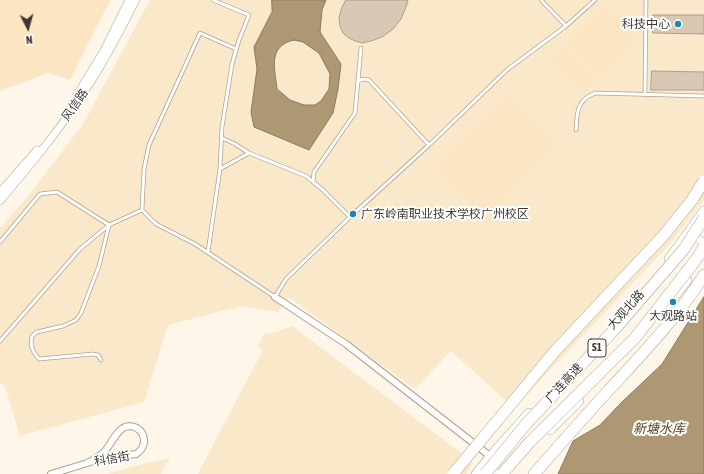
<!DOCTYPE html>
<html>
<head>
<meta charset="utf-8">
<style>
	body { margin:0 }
	#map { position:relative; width:704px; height:474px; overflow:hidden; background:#fef6e8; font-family:"Asap Condensed",sans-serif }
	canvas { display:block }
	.north { position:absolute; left:8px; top:8px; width:40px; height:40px; -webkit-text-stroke:3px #fff; paint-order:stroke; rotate:174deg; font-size:11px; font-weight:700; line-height:16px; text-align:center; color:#3e3930 }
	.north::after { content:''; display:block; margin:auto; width:14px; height:18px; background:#3e3930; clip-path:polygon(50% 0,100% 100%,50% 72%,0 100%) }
</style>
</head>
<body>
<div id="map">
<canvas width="704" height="474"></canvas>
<div class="north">N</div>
</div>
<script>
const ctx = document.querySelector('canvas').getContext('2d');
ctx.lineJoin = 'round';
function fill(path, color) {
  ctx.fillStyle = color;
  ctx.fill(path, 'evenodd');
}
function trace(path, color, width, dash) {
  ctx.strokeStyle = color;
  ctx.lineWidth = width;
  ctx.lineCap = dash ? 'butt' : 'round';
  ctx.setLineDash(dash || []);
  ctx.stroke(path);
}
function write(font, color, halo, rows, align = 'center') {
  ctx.font = font + ' "Asap Condensed","Noto Sans SC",sans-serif';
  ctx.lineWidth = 4;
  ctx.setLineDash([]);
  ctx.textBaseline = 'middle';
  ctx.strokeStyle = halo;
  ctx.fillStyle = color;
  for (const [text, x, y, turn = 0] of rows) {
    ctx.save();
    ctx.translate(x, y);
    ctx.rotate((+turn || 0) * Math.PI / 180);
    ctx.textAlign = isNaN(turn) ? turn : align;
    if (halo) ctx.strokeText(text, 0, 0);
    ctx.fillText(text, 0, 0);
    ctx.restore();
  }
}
fill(new Path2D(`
	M150,0H704V200L669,245L514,408L451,351L415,389L289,297L278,312L241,306L168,325L144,402L20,436L5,386L0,384V228L30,194L83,124Z
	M292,326L473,462L466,474H198L203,464L263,350L257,346L265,333L276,332Z
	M170,458L161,474H108L134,466Z`), '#fae8ca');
fill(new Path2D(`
	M0,0H111L97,26L70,80L48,73L0,91Z
	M603,3L639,34L601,78L565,46Z
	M562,48L598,79L586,92L550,61Z
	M510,92L560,143L483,218L433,167Z`), '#fce5c2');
const water = new Path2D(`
	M272,0H326L322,10L320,32L341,64L338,89L333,113L309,150L254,127L251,112L257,69L254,47L272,12ZM294,40L303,42L319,53L330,74L329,89L321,101L315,105H304L290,100L277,89C275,69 267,46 294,40Z
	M704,297V474H558L573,441L600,425L622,402L662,364Z`);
fill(water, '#ae9773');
trace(water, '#8c7b5f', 1);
const building = new Path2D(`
	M346,0H408L406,7L401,19L393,29L382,37L371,41L362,43L355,41L349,38L343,33L340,26L339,18L341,10Z
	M653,15H704V34L653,33Z
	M652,71L704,72V90H651Z`);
fill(building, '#d7c9b3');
trace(building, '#ac9f8a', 1);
const service = new Path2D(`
	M541,0L566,26
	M236,49L200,33L149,145L144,169L142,210L156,224L195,244L275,297L286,279L350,217L429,145L508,69L566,26L595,0
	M358,81L363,79L369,80L429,145
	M645,95L646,0
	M576,130C577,119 576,106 586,98C588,96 592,95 595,93L704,96
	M222,138L235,144L249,153L306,176L323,190L350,217
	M220,169L249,153
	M313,182L314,172L355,113L361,48
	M0,242L40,194L57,192L109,225
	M208,252L220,169L222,127L232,64L239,40L249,15L213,0
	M0,341L80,249L109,225L142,210
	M101,360L98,355L93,354L39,359C32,351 30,346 32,336L37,332L63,326L76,320L81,313L99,266L109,225`);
const minor = new Path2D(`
	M275,297L346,344L490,456
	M51,474L104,458L136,454C152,444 142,422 125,427C117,430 111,444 105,451C100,456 93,460 87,463`);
const tertiary = new Path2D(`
	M76,96L103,52L129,0
	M0,192L37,150
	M0,201C33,162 65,123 92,80C108,55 122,27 136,0
	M690,235L704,242`);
const primary = new Path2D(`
	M669,259L704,211
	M661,312L674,297L687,280
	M550,430L579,401
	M476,474L495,451L529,413`);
const motorway = new Path2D(`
	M534,474C559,446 583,418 609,390C643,353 677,318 704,275`);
trace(service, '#b0a38e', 4.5);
trace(minor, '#b0a38e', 8);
trace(tertiary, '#b0a38e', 8);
trace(primary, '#b0a38e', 10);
trace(motorway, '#b0a38e', 12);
trace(service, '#fff', 3);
trace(minor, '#fff', 6);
trace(tertiary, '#fff', 7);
trace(primary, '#fff', 9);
trace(motorway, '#fff', 11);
const motorwayBridge = new Path2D(`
	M453,474L555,351L663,236L692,200L704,181
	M485,474L527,423L615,329L684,249L704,218
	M502,474L529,443L635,338L695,261L704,247`);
trace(motorwayBridge, '#b0a38e', 12, []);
trace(motorwayBridge, '#fff', 11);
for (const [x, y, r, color] of [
	[678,24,4,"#1c87ae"],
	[353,214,4,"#1c87ae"],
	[673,302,4,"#1c87ae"]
]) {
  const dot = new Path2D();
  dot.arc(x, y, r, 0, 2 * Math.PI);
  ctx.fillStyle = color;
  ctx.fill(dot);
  trace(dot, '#fff', 1.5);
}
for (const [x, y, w] of [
	[597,348,18]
]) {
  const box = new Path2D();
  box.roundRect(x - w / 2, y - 9, w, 18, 3);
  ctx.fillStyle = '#fff';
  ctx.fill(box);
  trace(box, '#3e3930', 1);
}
write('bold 11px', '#3e3930', null, [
	["S1",597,348]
]);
write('12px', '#3e3930', '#fff', [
	["科技中心",670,24],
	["广东岭南职业技术学校广州校区",361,214,"left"],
	["大观路站",673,316,"center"]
], 'right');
write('12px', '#3e3930', '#fff', [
	["风信路",75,105,-55],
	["大观北路",626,310,-48],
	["广连高速",564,383,-47],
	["科信街",112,459,-10]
]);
write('italic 13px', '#5b4215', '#fff', [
	["新塘水库",659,429]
]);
</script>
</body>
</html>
